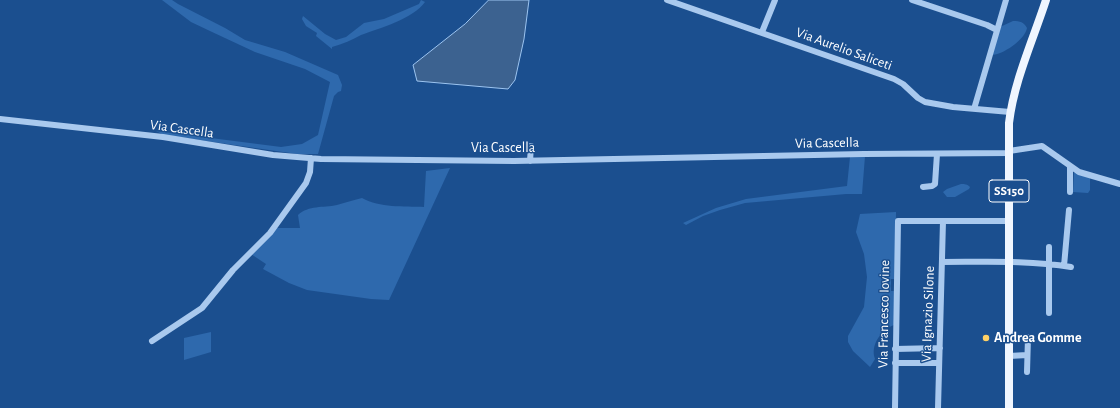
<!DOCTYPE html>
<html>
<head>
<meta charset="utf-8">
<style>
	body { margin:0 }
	canvas { display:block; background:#1b4f8f }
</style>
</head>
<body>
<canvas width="1120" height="408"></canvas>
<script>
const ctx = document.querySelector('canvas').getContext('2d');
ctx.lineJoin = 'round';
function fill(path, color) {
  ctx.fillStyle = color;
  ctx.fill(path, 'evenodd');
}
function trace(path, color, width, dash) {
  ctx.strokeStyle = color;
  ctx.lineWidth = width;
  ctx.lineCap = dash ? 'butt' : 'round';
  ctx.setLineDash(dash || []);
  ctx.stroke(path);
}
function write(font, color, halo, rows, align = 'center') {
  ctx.font = font + ' "Alegreya Sans",sans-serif';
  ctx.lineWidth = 3;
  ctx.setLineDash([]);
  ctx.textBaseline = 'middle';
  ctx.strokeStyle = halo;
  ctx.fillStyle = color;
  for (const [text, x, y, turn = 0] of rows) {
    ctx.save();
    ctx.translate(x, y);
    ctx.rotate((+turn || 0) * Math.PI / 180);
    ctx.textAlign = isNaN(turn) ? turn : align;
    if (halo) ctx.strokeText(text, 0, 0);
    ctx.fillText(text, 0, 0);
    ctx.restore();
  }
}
fill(new Path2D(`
	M162,0H172L178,4L225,28L245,40L285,52L338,75L342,85L341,91L338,92L334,96L318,154H297L164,135L156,131L281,147L302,144L318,135L330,82L305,69L255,52L210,31L191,22Z
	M421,0L425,2C413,19 380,28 361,35C352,40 343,44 332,47V49L316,36L317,33L306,26L302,19L303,16L325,34L336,40L346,37L364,23L384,19L419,4Z
	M1013,21C1020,21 1024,22 1027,28C1025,40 1002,55 992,55L1000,27Z
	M865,156L862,194H846L745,203L720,210L703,216L686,225L683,223L716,208L746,199L847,186L850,157Z
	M450,168L389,300L371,299L307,290L289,283L263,269L266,264L251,254L275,228H300L298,215C309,205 323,208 337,205C345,203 353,200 362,198C380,208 403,206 424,207L426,171Z
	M1074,173H1078L1090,178V190L1088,193L1073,192Z
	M961,184C965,184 967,184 970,187L969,189L955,197H947L943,192L947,189Z
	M896,212L895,279H891V291H895L894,325C881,330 870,345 875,359L870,367L853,351L848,342V336L864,307L867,277L864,254L856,232L860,214Z
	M211,332V352L184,360V338Z`), '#2e69ad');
const water = new Path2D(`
	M489,0H529L524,39L515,80L508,89L417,81L413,65L465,24Z`);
fill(water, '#3c6290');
trace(water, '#9cc4f0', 1);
trace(new Path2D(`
	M667,0L894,79L903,84L918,98L925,102L953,107L1010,112
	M912,0L987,25L997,30
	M762,32L775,0
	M974,109L1006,0
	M0,119L163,137L273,155L321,159L514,161L864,154L1009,153
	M1009,151L1042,146L1079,172L1120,184
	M530,161L531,146
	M1070,167V192
	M923,187L932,186L935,184L937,154
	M1049,247V313
	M942,262C985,262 1029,260 1071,267
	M1064,266L1069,210
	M152,341L202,308L233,270L270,233L306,183L310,172L311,158
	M895,349L940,348
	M1009,356L1027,355
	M895,363H939
	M1027,372L1028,337
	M895,408L898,221H1010
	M938,408L943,221`), '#a9c9ee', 6);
trace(new Path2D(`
	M1009,408V123C1014,81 1033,40 1046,0`), '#f0f6ff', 8);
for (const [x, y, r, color] of [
	[986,338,4,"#ffd166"]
]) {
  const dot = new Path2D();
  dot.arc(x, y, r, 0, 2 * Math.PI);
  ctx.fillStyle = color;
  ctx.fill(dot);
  trace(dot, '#1b4f8f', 1.5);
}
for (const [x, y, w] of [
	[1009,191,40]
]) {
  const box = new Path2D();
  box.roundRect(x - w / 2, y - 11, w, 22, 3);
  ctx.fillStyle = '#1b4f8f';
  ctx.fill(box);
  trace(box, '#fff', 1);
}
write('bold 13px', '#fff', null, [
	["SS150",1009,191]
]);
write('14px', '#fff', '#1b4f8f', [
	["Via Aurelio Saliceti",844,49,20],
	["Via Cascella",182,129,8],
	["Via Cascella",827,143,-1],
	["Via Cascella",503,148],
	["Via Francesco Iovine",884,314,-89],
	["Via Ignazio Silone",928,314,-88]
]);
write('bold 14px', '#fff', '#1b4f8f', [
	["Andrea Gomme",994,338]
], 'left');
</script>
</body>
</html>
